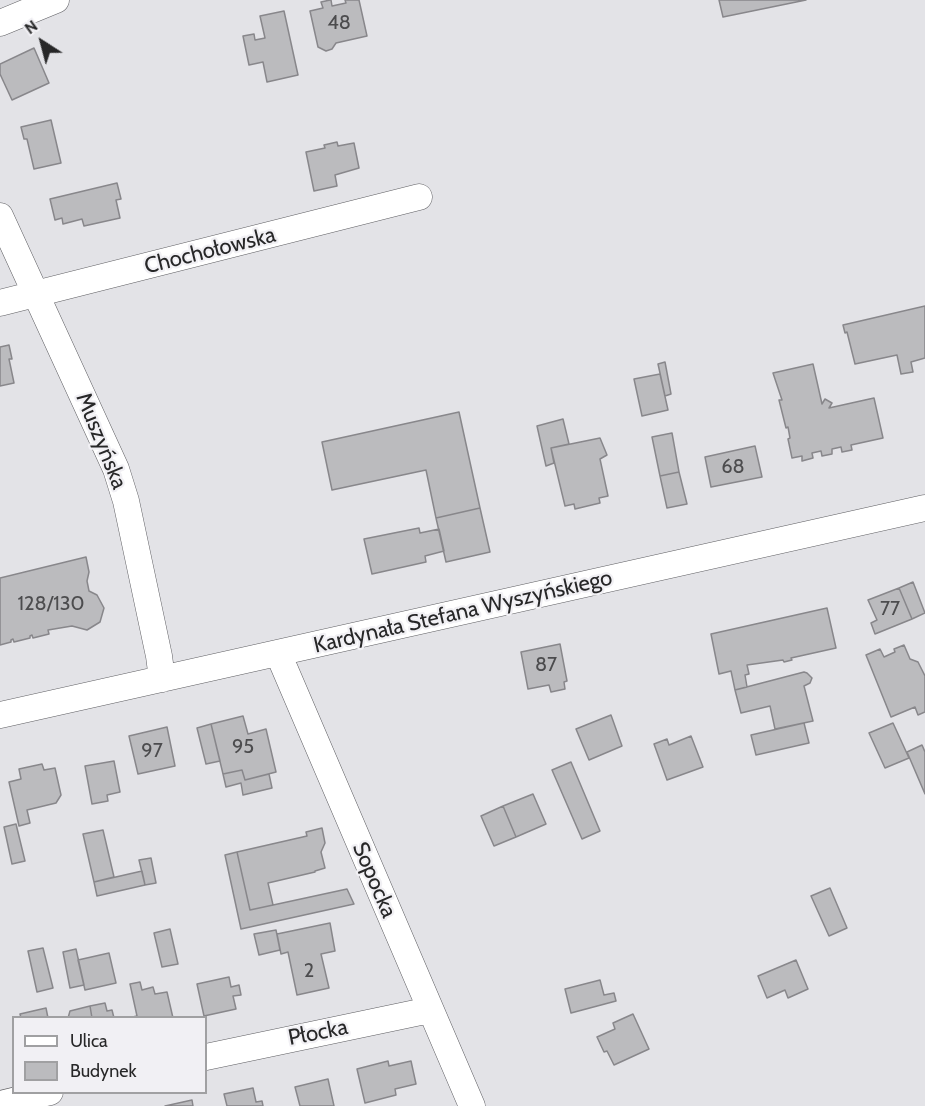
<!DOCTYPE html>
<html>
<head>
<meta charset="utf-8">
<style>
	body { margin:0 }
	#map { position:relative; width:925px; height:1106px; overflow:hidden; background:#e3e3e7; font-family:Cabin,sans-serif }
	canvas { display:block }
	.legend { position:absolute; left:12px; top:1016px; width:195px; height:78px; box-sizing:border-box; background:#f1f0f4; border:2px solid #a0a0a2; margin:0; padding:8px 10px; list-style:none; font-size:18px; color:#272728 }
	.legend li { display:flex; align-items:center; gap:12px; height:30px }
	.legend b { width:30px; border:2px solid #a0a0a2 }
	.north { position:absolute; left:12px; top:12px; width:60px; height:60px; -webkit-text-stroke:4px #f1f0f4; paint-order:stroke; rotate:324deg; font-size:16px; font-weight:700; line-height:24px; text-align:center; color:#272728 }
	.north::after { content:''; display:block; margin:auto; width:21px; height:27px; background:#272728; clip-path:polygon(50% 0,100% 100%,50% 72%,0 100%) }
</style>
</head>
<body>
<div id="map">
<canvas width="925" height="1106"></canvas>
<ul class="legend">
<li><b style="height:8px;background:#fff"></b>Ulica</li>
<li><b style="height:16px;background:#bbbbbe"></b>Budynek</li>
</ul>
<div class="north">N</div>
</div>
<script>
const ctx = document.querySelector('canvas').getContext('2d');
ctx.lineJoin = 'round';
function fill(path, color) {
  ctx.fillStyle = color;
  ctx.fill(path, 'evenodd');
}
function trace(path, color, width, dash) {
  ctx.strokeStyle = color;
  ctx.lineWidth = width;
  ctx.lineCap = dash ? 'butt' : 'round';
  ctx.setLineDash(dash || []);
  ctx.stroke(path);
}
function write(font, color, halo, rows, align = 'center') {
  ctx.font = font + ' Cabin,sans-serif';
  ctx.lineWidth = 4.5;
  ctx.setLineDash([]);
  ctx.textBaseline = 'middle';
  ctx.strokeStyle = halo;
  ctx.fillStyle = color;
  for (const [text, x, y, turn = 0] of rows) {
    ctx.save();
    ctx.translate(x, y);
    ctx.rotate((+turn || 0) * Math.PI / 180);
    ctx.textAlign = isNaN(turn) ? turn : align;
    if (halo) ctx.strokeText(text, 0, 0);
    ctx.fillText(text, 0, 0);
    ctx.restore();
  }
}
const building = new Path2D(`
	M330,0H331L332,6L346,3L345,0H359L367,36L336,43L332,49L326,51L318,47L310,11L323,8L321,2Z
	M719,0H806L723,17Z
	M284,11L298,75L267,82L263,62L249,65L243,36L254,34L255,40L265,38L260,16Z
	M34,48L49,83L12,100L0,74V64Z
	M51,120L61,163L34,169L27,139H24L21,127Z
	M337,142L338,146L354,143L359,168L335,175L337,186L314,191L306,152L325,148L324,145Z
	M117,183L121,199L116,200L120,218L84,226L82,219L63,224L62,218L55,220L50,199Z
	M925,306V358L911,362L913,372L901,374L897,355L855,364L847,332L845,333L843,325Z
	M9,345L12,359H9L14,383L0,386V347Z
	M665,362L671,394L665,396L658,364Z
	M813,364L822,404L825,399L832,403L829,408L874,398L883,438L851,445L852,450L842,452L841,447L832,449V454L822,456L821,451L812,453L813,458L802,461V456L792,458L788,439L790,438L788,427L786,428L779,400H782L773,373Z
	M660,374L668,410L642,416L634,379Z
	M459,412L480,508L436,518L426,470L332,490L322,442Z
	M563,419L569,444L551,448L554,463L546,466L537,426Z
	M672,433L679,472L660,476L652,437Z
	M600,438L607,455L600,459L608,496L599,498L600,503L575,509L574,504L565,506L551,448Z
	M755,446L762,477L711,487L705,457Z
	M679,472L687,504L667,508L660,476Z
	M480,508L490,552L446,562L436,518Z
	M419,528L420,533L439,529L444,551L425,556L426,562L372,574L364,539Z
	M86,557L89,572L87,581L89,591L97,595L104,608L100,622L87,630L72,626L48,630L49,634L33,638L32,635L30,636V638L14,642L13,639L11,640V642L0,645V578Z
	M913,582L925,613L912,619L899,588Z
	M899,588L912,619L875,634L871,623L877,620L868,600Z
	M827,608L836,648L791,658L792,660L784,662L783,660L747,665L749,674L745,675L747,687L735,690L731,671L719,674L711,634Z
	M560,644L567,681L564,682L565,689L551,692L549,685L528,689L521,652Z
	M904,645L910,659L918,662L925,676V712L918,715L915,707L891,717L866,655L880,649L884,657L895,652L894,649Z
	M804,672L807,673L812,678L810,683L804,686L813,721L775,729L770,706L741,713L735,690Z
	M611,715L622,746L589,760L576,729Z
	M243,716L248,734L266,729L276,772L245,780L242,770L223,774L211,724Z
	M804,723L809,743L756,755L751,735Z
	M893,723L909,758L885,768L869,733Z
	M211,724L220,761L206,764L197,728Z
	M167,727L175,766L138,774L129,736Z
	M691,736L703,767L667,780L654,744L667,739L669,745Z
	M922,745L925,752V794L907,752Z
	M114,761L120,792L107,795L108,801L92,804L85,766Z
	M571,762L600,831L582,839L552,770Z
	M42,764L44,770L55,768L61,795L56,803L27,810L30,823L19,826L9,782L21,779L19,769Z
	M242,770L245,780L269,774L272,788L243,795L241,783L226,787L223,774Z
	M533,794L546,824L516,837L503,806Z
	M503,806L516,837L494,846L481,816Z
	M16,824L25,861L12,864L4,827Z
	M322,828L325,843L321,852L325,868L315,871V872L268,883L273,905L250,910L237,852L307,836L306,832Z
	M103,830L114,877L94,882L83,834Z
	M237,852L250,910L347,889L354,904L241,929L225,855Z
	M151,858L156,883L145,885L139,860Z
	M142,871L145,885L97,896L94,882Z
	M830,888L847,928L829,936L811,896Z
	M330,923L335,951L321,954L329,988L297,995L288,952L281,954L277,934Z
	M170,929L178,964L162,967L154,933Z
	M276,930L280,950L259,955L254,934Z
	M43,948L53,988L37,992L28,951Z
	M76,949L84,985L70,988L63,952Z
	M109,953L116,983L85,990L78,960Z
	M796,960L808,989L788,998L785,990L767,998L758,976Z
	M229,977L231,987L239,985L241,995L233,996L236,1009L204,1016L197,984Z
	M600,980L604,995L614,993L616,1001L571,1013L565,989Z
	M140,982L142,990L153,987L155,994L167,992L173,1018H128L137,1016L130,984Z
	M105,1003L107,1011L112,1010L114,1018H92L90,1006Z
	M90,1006L92,1018H68L70,1011Z
	M46,1008L48,1018H21L20,1014Z
	M633,1014L649,1049L614,1065L607,1051L604,1052L597,1037L615,1029L613,1023Z
	M388,1061L389,1066L411,1061L416,1084L395,1089L396,1095L365,1103L357,1069Z
	M328,1079L334,1106H300L295,1087Z
	M253,1088L256,1102L262,1101L263,1106H227L224,1094Z
	M192,1100L193,1106H165Z`);
fill(building, '#bbbbbe');
trace(building, '#88878b', 1.5);
const minor = new Path2D(`
	M0,23L56,0
	M0,216L116,469L126,501L159,656L162,679
	M0,303L419,197
	M278,653L472,1106
	M0,715L925,508
	M206,1057L430,1010
	M0,1104L50,1092`);
trace(minor, '#5e5e62', 27);
trace(minor, '#fff', 26);
write('20px', '#4c4c4e', null, [
	["48",339,23],
	["68",733,467],
	["128/130",51,604],
	["77",890,609],
	["87",546,665],
	["95",243,747],
	["97",152,751],
	["2",309,971]
]);
write('22px', '#272728', '#f1f0f4', [
	["Chochołowska",210,251,-14],
	["Muszyńska",101,441,68],
	["Kardynała Stefana Wyszyńskiego",463,612,-13],
	["Sopocka",374,880,67],
	["Płocka",318,1033,-11]
]);
</script>
</body>
</html>
